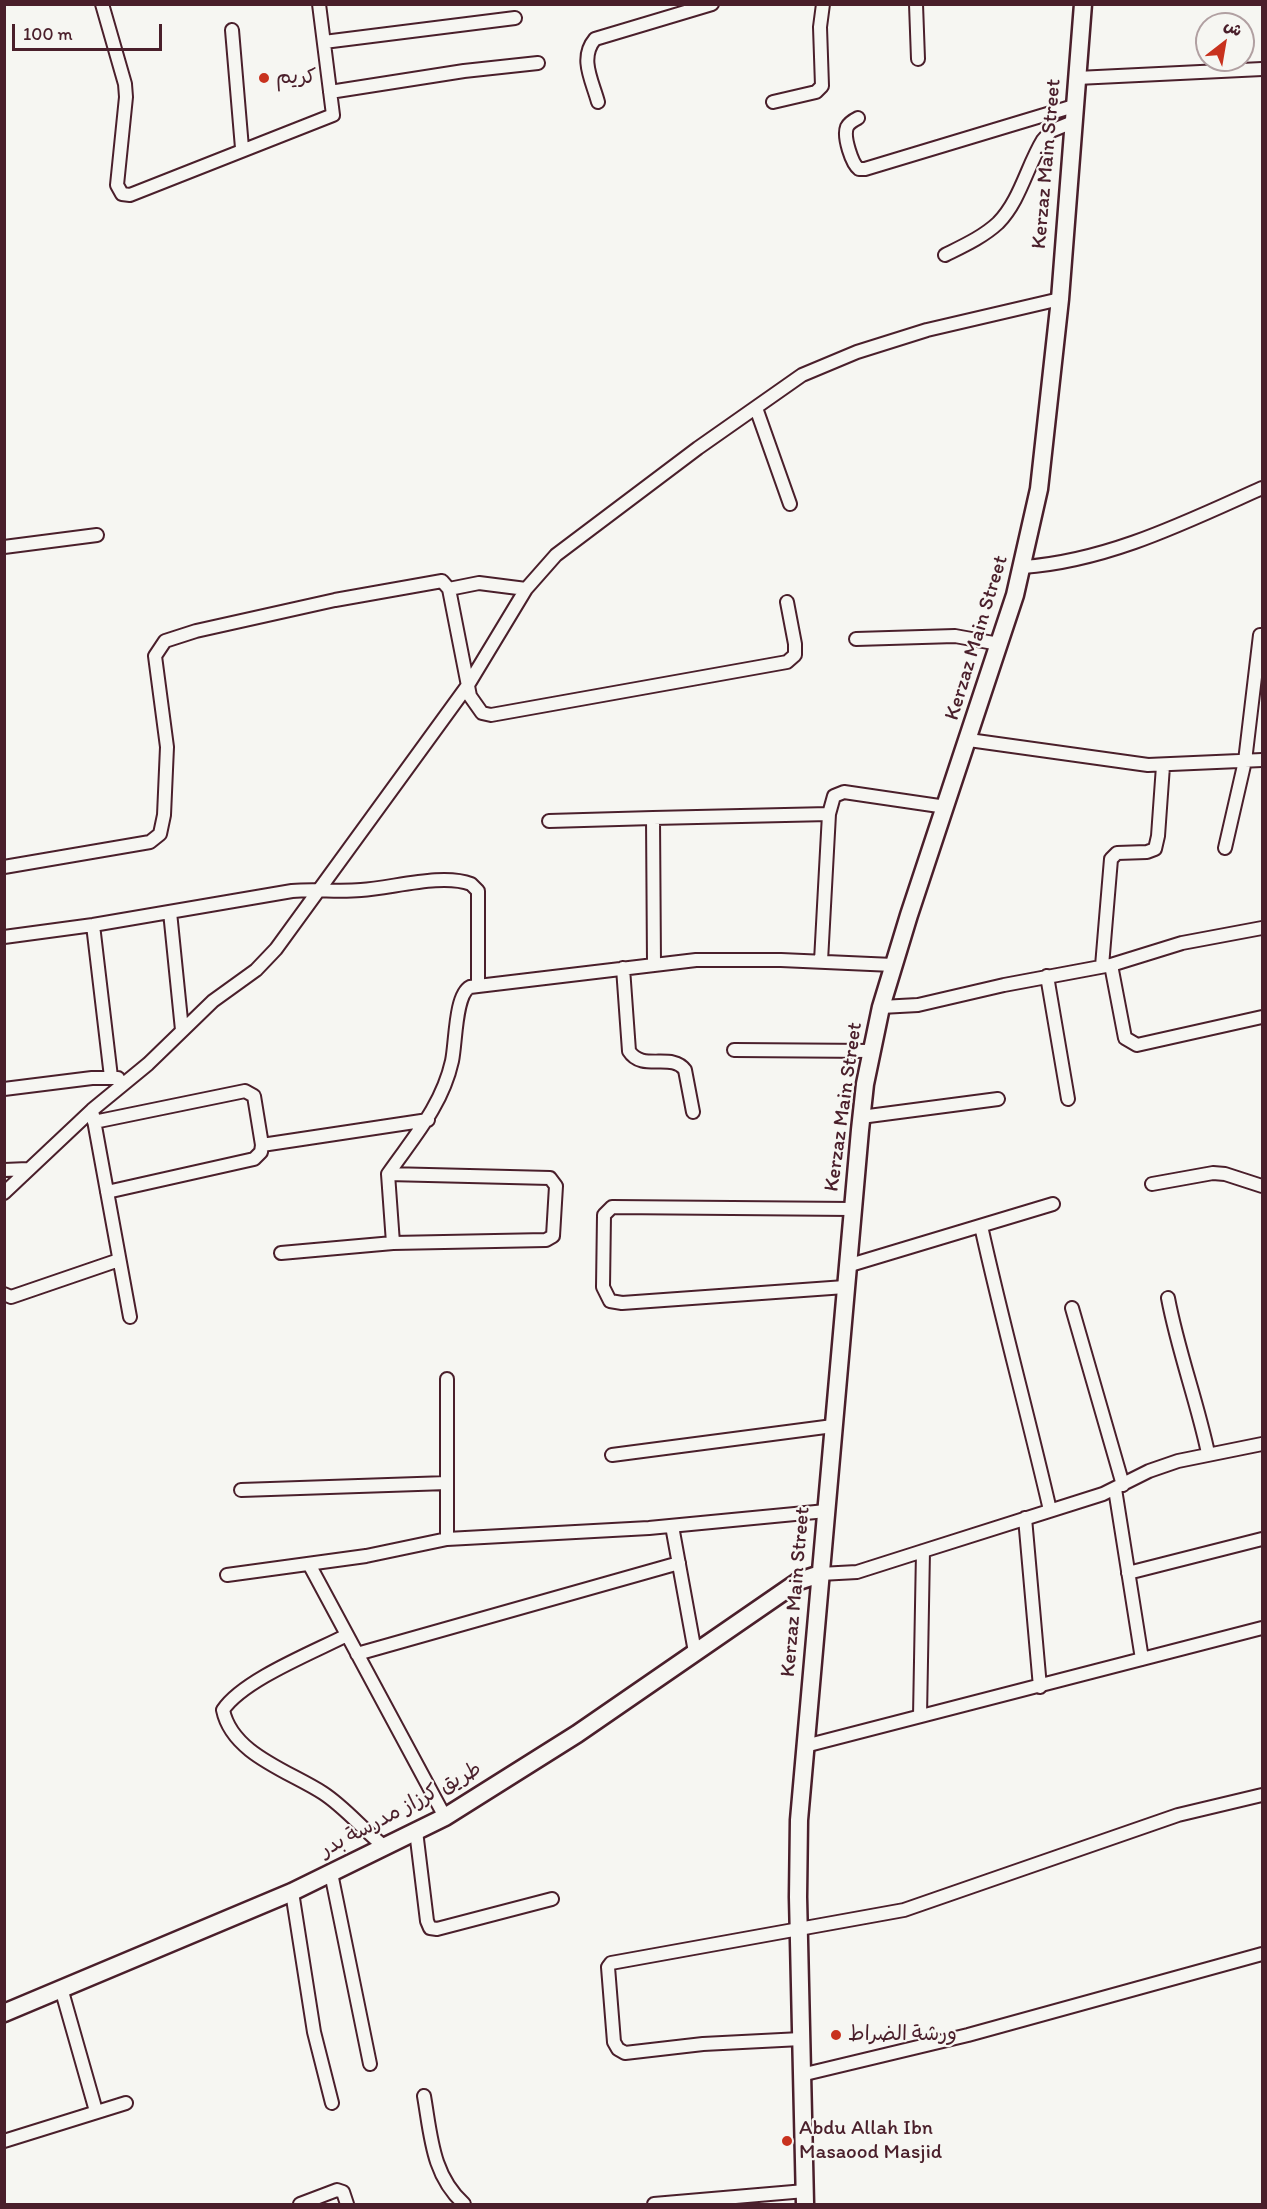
<!DOCTYPE html>
<html>
<head>
<meta charset="utf-8">
<style>
	body { margin:0 }
	#map { position:relative; width:1267px; height:2209px; overflow:hidden; background:#f6f6f2; font-family:Itim,"Playpen Sans Arabic",sans-serif }
	canvas { display:block }
	.frame { position:absolute; inset:0; border:6px solid #4a1f2b; pointer-events:none }
	.north { position:absolute; left:1195px; top:12px; width:60px; height:60px; box-sizing:border-box; background:#f6f6f2; border:2px solid #b1a0a2; border-radius:50%; rotate:31deg; font-size:16px; font-weight:700; line-height:24px; text-align:center; color:#4a1f2b }
	.north::after { content:''; display:block; margin:auto; width:21px; height:27px; background:#c8321e; clip-path:polygon(50% 0,100% 100%,50% 72%,0 100%) }
	.scale { position:absolute; left:12px; top:24px; width:150px; height:27px; box-sizing:border-box; border:3px solid #4a1f2b; border-top:0; padding-left:8px; font-size:18px; line-height:21px; white-space:nowrap; color:#4a1f2b; -webkit-text-stroke:4px #f6f6f2; paint-order:stroke }
</style>
</head>
<body>
<div id="map">
<canvas width="1267" height="2209"></canvas>
<div class="frame"></div>
<div class="north">ش</div>
<div class="scale">100 m</div>
</div>
<script>
const ctx = document.querySelector('canvas').getContext('2d');
ctx.lineJoin = 'round';
function trace(path, color, width, dash) {
  ctx.strokeStyle = color;
  ctx.lineWidth = width;
  ctx.lineCap = dash ? 'butt' : 'round';
  ctx.setLineDash(dash || []);
  ctx.stroke(path);
}
function write(font, color, halo, rows, align = 'center') {
  ctx.font = font + ' Itim,"Playpen Sans Arabic",sans-serif';
  ctx.lineWidth = 4.5;
  ctx.setLineDash([]);
  ctx.textBaseline = 'middle';
  ctx.strokeStyle = halo;
  ctx.fillStyle = color;
  for (const [text, x, y, turn = 0] of rows) {
    ctx.save();
    ctx.translate(x, y);
    ctx.rotate((+turn || 0) * Math.PI / 180);
    ctx.textAlign = isNaN(turn) ? turn : align;
    if (halo) ctx.strokeText(text, 0, 0);
    ctx.fillText(text, 0, 0);
    ctx.restore();
  }
}
const street = new Path2D(`
	M102,4L125,84L126,97L117,185L122,194L130,195L333,115L319,4
	M916,4L918,59
	M232,30L242,148
	M324,42L515,18
	M1077,78L1262,69
	M330,92L464,71L538,63
	M598,102C592,80 579,58 595,39L712,4
	M773,102L816,92L822,86L820,27L823,4
	M858,118C854,120 849,123 847,127C843,137 852,164 859,169H865L1074,106
	M945,255C963,246 983,237 998,223C1020,201 1027,166 1043,140L1051,131L1073,122
	M756,408L790,504
	M4,547L97,535
	M1023,567C1108,561 1186,522 1262,488
	M449,589L479,583L526,589
	M856,639L955,636L999,644
	M969,740L1148,765L1262,760
	M653,818L829,814
	M549,821L653,818L654,964
	M1225,848L1245,761L1260,635
	M4,867L150,842L160,834L164,815L167,747L155,656L165,641L196,631L335,600L442,581L449,589L470,696L482,713L491,715L787,662L795,655V644L787,602
	M170,912L182,1030
	M93,925L111,1077
	M4,937L93,925L292,891C315,889 338,892 361,890C393,888 442,873 471,884L478,891V986L470,987C455,995 456,1042 452,1061C442,1106 413,1138 388,1174L393,1243
	M821,961L829,814L834,796L844,792L946,807
	M1111,965L1125,1038L1137,1045L1262,1017
	M1102,966L1111,859L1117,853L1147,852L1155,849L1158,836L1163,766
	M623,968L629,1051C642,1072 672,1052 685,1070L693,1112
	M1047,976L1068,1099
	M478,986L696,960H781L893,965
	M881,1007L918,1005L1004,985L1111,965L1182,943L1262,928
	M734,1050L873,1051
	M4,1089L92,1078H118
	M93,1115L130,1317
	M861,1117L998,1099
	M94,1122L245,1091L254,1096L262,1145L261,1152L254,1159L107,1192
	M262,1145L428,1120
	M4,1170L28,1169
	M1152,1184L1213,1173L1225,1174L1262,1186
	M4,1193L92,1110L148,1064L213,1001L256,970L276,949L468,685L526,589L556,555L698,448L802,375L857,352L927,330L1060,299
	M981,1226C1002,1321 1028,1415 1050,1510
	M281,1253L393,1243L546,1240L553,1236L556,1186L550,1178L388,1174
	M847,1266L1053,1204
	M845,1287L622,1303L610,1301L603,1287L604,1215L612,1207L852,1209
	M4,1294L11,1297L119,1260
	M1168,1298C1178,1351 1197,1401 1208,1453
	M1072,1308L1123,1485
	M612,1455L833,1426
	M1115,1489L1142,1659
	M241,1490L447,1483
	M1025,1518L1040,1687
	M672,1526L695,1652
	M447,1539V1379
	M309,1564L445,1817
	M1128,1573L1262,1539
	M820,1574L857,1572L923,1551L1103,1494L1149,1471L1178,1461L1262,1444
	M227,1575L366,1556L447,1539L649,1528L826,1511
	M347,1635C314,1652 243,1680 223,1710C232,1754 289,1771 323,1793C346,1808 363,1830 385,1847
	M357,1654L679,1563
	M920,1716L923,1551
	M805,1746L1262,1628
	M416,1831L427,1921L430,1928L437,1929L552,1899
	M331,1873L370,2064
	M292,1892L314,2032L332,2103
	M61,1988L96,2111
	M801,2039L703,2044L625,2053L618,2049L614,2042L608,1967L611,1963L904,1910L1178,1815L1262,1795
	M801,2075L968,2035L1262,1954
	M424,2096C431,2136 432,2175 464,2204
	M4,2141L126,2103
	M300,2204L337,2190L343,2192L347,2204
	M654,2204L805,2191`);
const secondary = new Path2D(`
	M4,2013L292,1892L445,1817L577,1734L799,1581L820,1574
	M805,2204L798,1897L799,1820L860,1130L865,1084L881,1007L909,915L1015,595L1039,489L1060,299L1083,4`);
trace(street, '#4a1f2b', 16);
trace(secondary, '#4a1f2b', 21);
trace(street, '#f6f6f2', 12);
trace(secondary, '#f6f6f2', 16);
for (const [x, y, r, color] of [
	[264,78,6,"#c8321e"],
	[836,2035,6,"#c8321e"],
	[787,2141,6,"#c8321e"]
]) {
  const dot = new Path2D();
  dot.arc(x, y, r, 0, 2 * Math.PI);
  ctx.fillStyle = color;
  ctx.fill(dot);
  trace(dot, '#f6f6f2', 2);
}
write('21px', '#4a1f2b', '#f6f6f2', [
	["كريم",276,78],
	["ورشة الضراط",848,2035],
	["Abdu Allah Ibn",799,2129],
	["Masaood Masjid",799,2153]
], 'left');
write('21px', '#4a1f2b', '#f6f6f2', [
	["Kerzaz Main Street",1047,164,-85],
	["Kerzaz Main Street",977,638,-73],
	["Kerzaz Main Street",844,1107,-82],
	["Kerzaz Main Street",796,1592,-85],
	["طريق كرزاز مدرسة بدر",401,1810,-28]
]);
</script>
</body>
</html>
